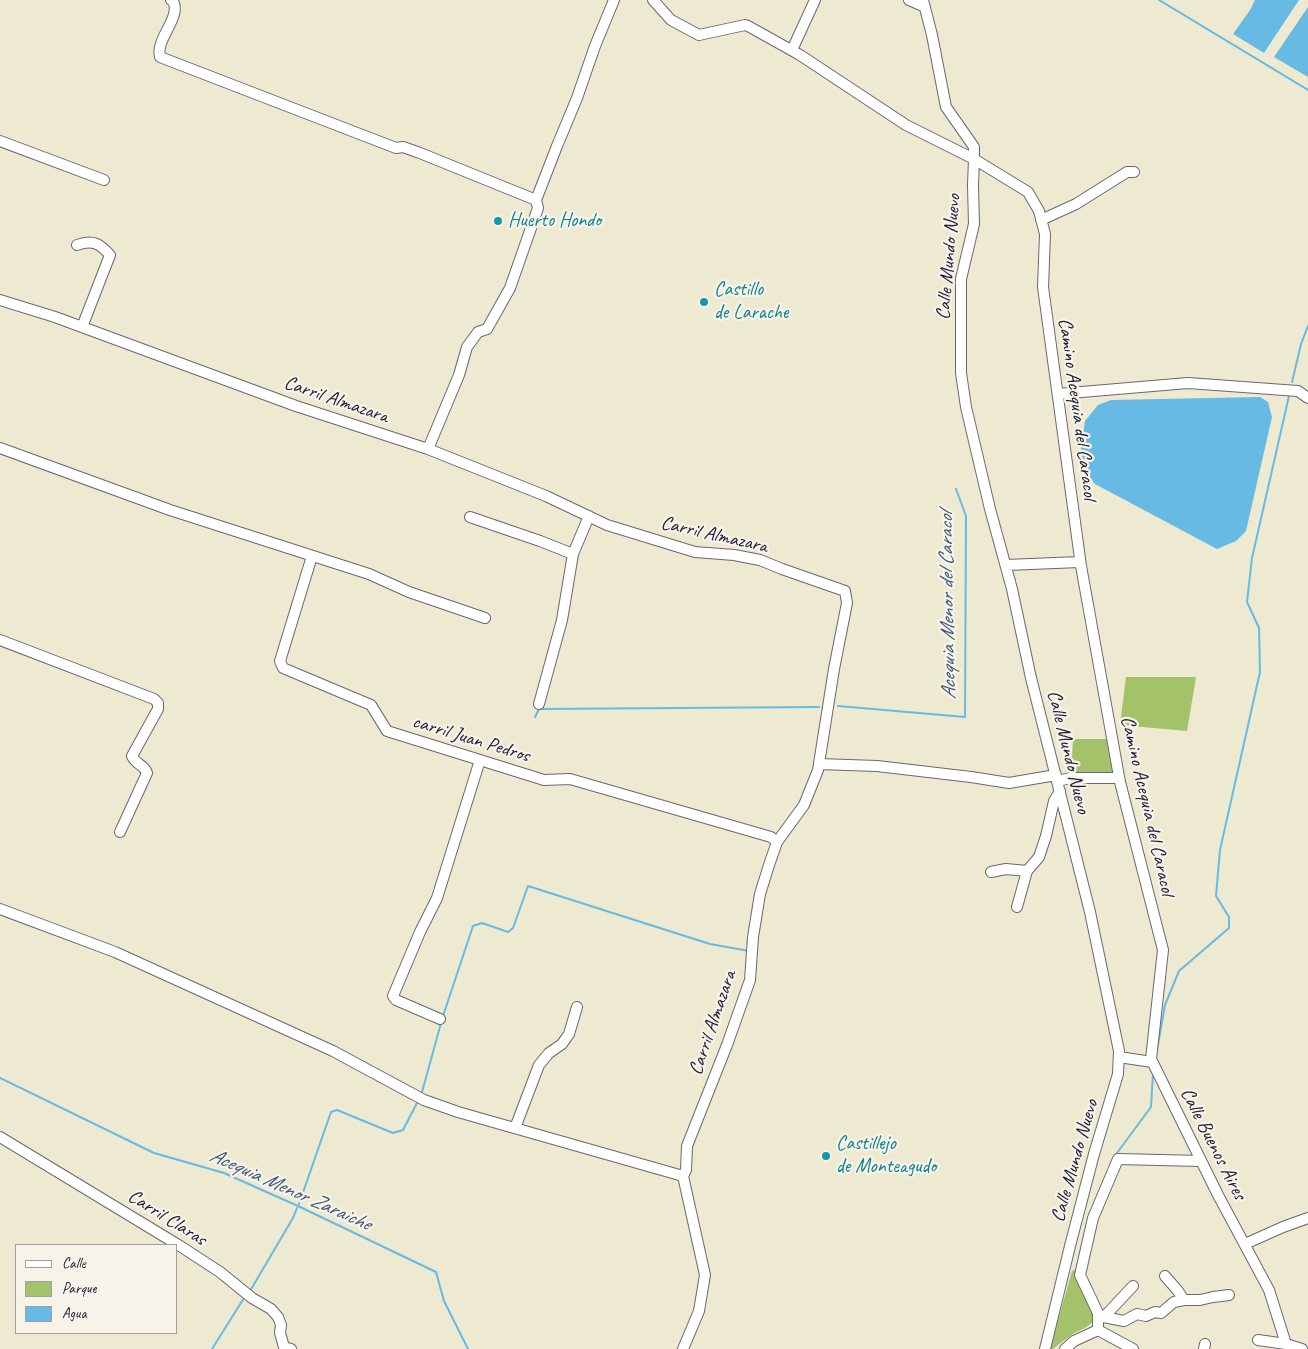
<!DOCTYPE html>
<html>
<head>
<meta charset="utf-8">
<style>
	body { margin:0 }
	#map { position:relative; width:1308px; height:1349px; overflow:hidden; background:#eee9d1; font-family:Caveat,sans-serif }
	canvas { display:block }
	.legend { position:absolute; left:15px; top:1244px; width:162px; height:90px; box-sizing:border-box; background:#f7f3e8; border:1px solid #a29fa3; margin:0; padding:6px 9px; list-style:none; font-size:15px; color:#22223b }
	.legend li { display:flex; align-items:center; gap:10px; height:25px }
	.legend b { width:25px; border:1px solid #a29fa3 }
</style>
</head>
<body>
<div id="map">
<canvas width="1308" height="1349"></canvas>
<ul class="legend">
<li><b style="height:6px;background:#fff"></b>Calle</li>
<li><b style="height:14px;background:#a3c26a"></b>Parque</li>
<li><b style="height:14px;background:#67bae3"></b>Agua</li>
</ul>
</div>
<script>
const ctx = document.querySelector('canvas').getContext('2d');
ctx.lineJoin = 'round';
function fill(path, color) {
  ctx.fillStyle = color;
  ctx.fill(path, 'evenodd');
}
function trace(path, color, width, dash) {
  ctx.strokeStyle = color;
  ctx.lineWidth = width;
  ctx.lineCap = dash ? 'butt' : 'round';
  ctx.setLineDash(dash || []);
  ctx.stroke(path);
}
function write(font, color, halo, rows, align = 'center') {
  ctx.font = font + ' Caveat,sans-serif';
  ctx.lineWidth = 4.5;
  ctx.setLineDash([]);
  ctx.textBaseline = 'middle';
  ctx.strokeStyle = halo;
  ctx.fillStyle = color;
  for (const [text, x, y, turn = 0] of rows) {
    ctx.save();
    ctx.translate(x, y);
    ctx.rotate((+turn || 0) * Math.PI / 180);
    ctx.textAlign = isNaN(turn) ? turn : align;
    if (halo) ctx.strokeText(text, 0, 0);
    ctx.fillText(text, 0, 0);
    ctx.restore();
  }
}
fill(new Path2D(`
	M1126,677H1196L1187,731L1120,725Z
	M1073,739H1107L1116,776L1071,777Z
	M1076,1269L1095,1316C1092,1328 1079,1329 1070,1336C1064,1340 1058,1345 1053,1349H1050L1072,1271Z`), '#a3c26a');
fill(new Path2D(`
	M1255,0H1299L1264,53L1233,34L1250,10Z
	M1308,7V77L1274,57Z
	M1260,397L1268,402L1272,417L1246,531L1236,541L1217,549L1095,484L1084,469L1081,449L1085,421L1098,405L1111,400Z`), '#67bae3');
trace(new Path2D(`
	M1159,0L1308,90
	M1292,382L1301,344L1308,326
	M838,706L965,717L966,516L956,489
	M535,717L539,709L819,707
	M443,1016L473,926L482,923L508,932L513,928L528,886L710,944L749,951
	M1157,1050L1165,1005L1179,971L1229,928V917L1216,896L1220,850L1260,672L1259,628L1247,602L1252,558L1289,396
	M0,1078L154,1153L224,1173L298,1206L436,1272L444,1301L468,1349
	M422,1092L441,1023
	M1114,1157L1151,1107L1153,1073
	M299,1204L331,1112L337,1110L393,1133L403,1130L418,1101
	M250,1291L293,1218L297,1208
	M212,1349L244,1298`), '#67bae3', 2);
const minor = new Path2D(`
	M171,0L173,1C182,17 155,39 160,57L396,148L403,147L420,153L536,200
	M653,0L671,20L699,35L745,25L748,26L800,55L906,125L974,159L1028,192L1039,211L1045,234L1043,287L1081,566L1120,782L1163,950L1151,1059L1218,1195L1269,1290L1286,1344L1302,1349
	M909,0L925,7
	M923,0L932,35L946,107L974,147V159L973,185L974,224L961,279V373L966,407L990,509L1012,589L1031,678L1090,912L1119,1051L1118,1074L1094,1154L1071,1242L1045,1349
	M792,50L815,0
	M0,141L104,180
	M1041,220L1076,204L1127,172H1134
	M77,245C93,239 100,244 110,255L82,327
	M0,300L55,317L296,406L428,449L546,496L607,525L695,552L734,555L760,560L782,569L845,591L847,603L834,669L818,770L804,805L777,842L769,865L760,894L753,937L750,980L727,1045L687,1146L686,1170L683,1176L705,1275L699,1311L683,1349
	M1058,394L1188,383L1298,391L1308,398
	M0,448L170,510L369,574L409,592L485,618
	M428,449L459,375L467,347L478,332L487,329L510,288L538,208L536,200L557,146L577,98L595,46L614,0
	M470,517L540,541L573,554
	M312,556L280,661L283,668L371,705L387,731L544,780L570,779L771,837L777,842
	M1006,565L1080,562
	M0,640L154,699L158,703V709L132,756C137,766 144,764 147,773L120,832
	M539,704L562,620L573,554L589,516
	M819,764L877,766L971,777L1009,783L1056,775
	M1057,781L1071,778H1119
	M991,872L1006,869L1027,871
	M1017,907L1027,871L1039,857L1046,836L1054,801L1060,791
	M0,909L115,952L333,1051L424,1100L458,1112L683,1176
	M440,1019L396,1000L393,996L420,932L437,898L480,760
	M1119,1057L1152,1062
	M515,1128L539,1065L549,1053L562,1044L569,1034L577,1007
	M0,1137L180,1246L220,1272L252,1298L271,1309L278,1317L281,1325L280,1333L284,1347L291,1349
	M1245,1244L1283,1227L1308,1218
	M1165,1276L1178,1291L1184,1300
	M1098,1316L1124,1321L1137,1314L1146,1316L1155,1312L1161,1313L1174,1302L1184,1300H1200L1213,1297L1229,1295
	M1104,1317L1133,1286
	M1098,1330V1313L1080,1275L1093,1218L1118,1159L1201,1161
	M1258,1340L1286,1344
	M1065,1349L1074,1341L1098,1330L1133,1349
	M1204,1349L1205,1344`);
trace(minor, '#696870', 12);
trace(minor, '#fff', 10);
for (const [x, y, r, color] of [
	[498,221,5,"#0f9aa8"],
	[704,302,5,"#0f9aa8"],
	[826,1156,5,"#0f9aa8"]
]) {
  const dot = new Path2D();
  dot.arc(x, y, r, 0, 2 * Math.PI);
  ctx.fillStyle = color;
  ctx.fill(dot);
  trace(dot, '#f7f3e8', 2);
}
write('20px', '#0d838f', '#f7f3e8', [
	["Huerto Hondo",508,221],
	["Castillo",714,290],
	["de Larache",714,313],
	["Castillejo",836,1144],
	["de Monteagudo",836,1167]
], 'left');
write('20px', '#22223b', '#f7f3e8', [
	["Calle Mundo Nuevo",949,257,-85],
	["Carril Almazara",336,400,19],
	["Camino Acequia del Caracol",1077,409,82],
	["Carril Almazara",714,535,13],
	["carril Juan Pedros",471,739,17],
	["Calle Mundo Nuevo",1068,752,76],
	["Camino Acequia del Caracol",1147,806,77],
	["Carril Almazara",713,1023,-71],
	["Calle Buenos Aires",1213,1144,63],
	["Calle Mundo Nuevo",1075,1161,-74],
	["Carril Claras",167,1218,32]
]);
write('italic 21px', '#3a5776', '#f7f3e8', [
	["Acequia Menor del Caracol",948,606,-91],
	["Acequia Menor Zaraiche",290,1190,24]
]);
</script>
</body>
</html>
